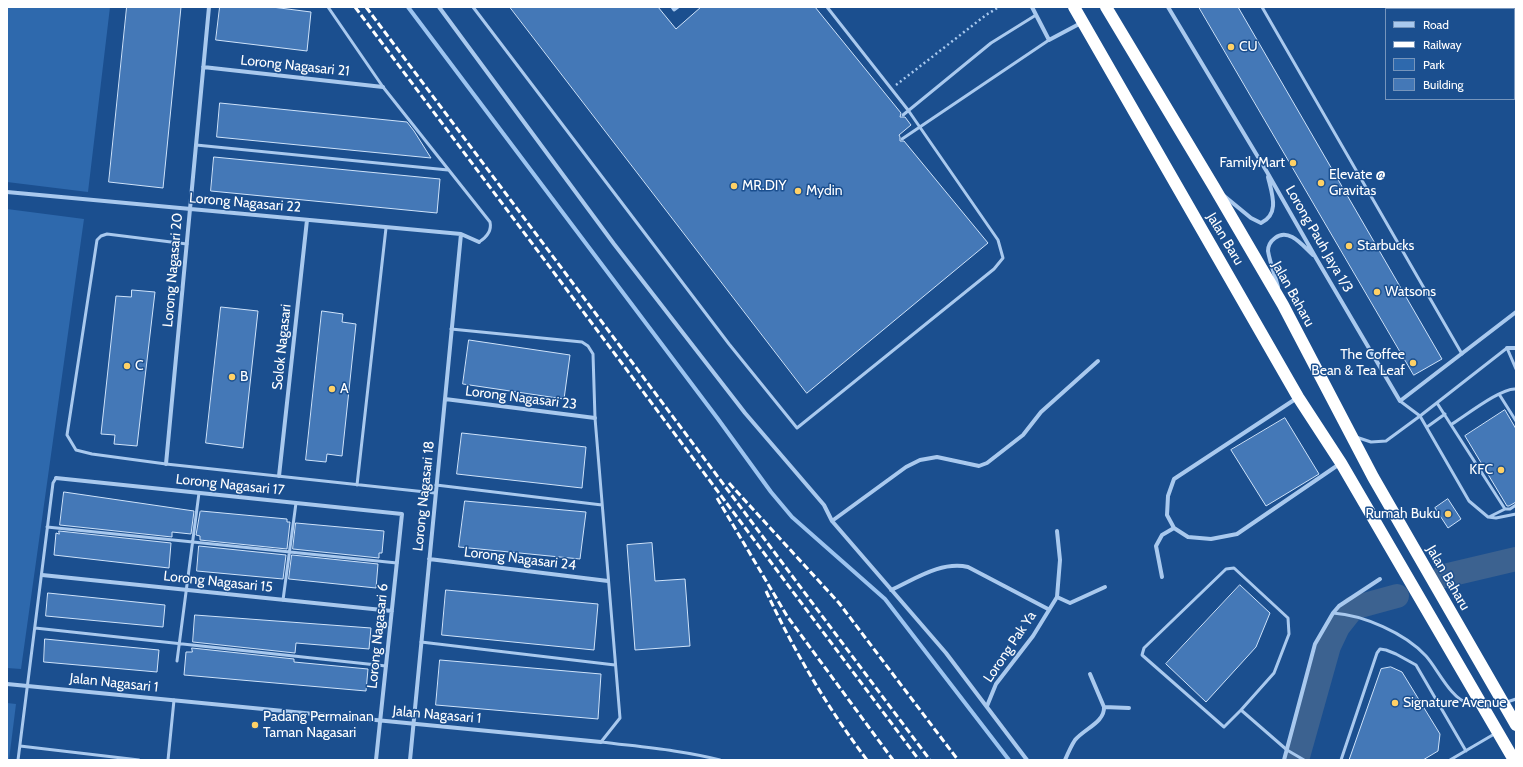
<!DOCTYPE html>
<html>
<head>
<meta charset="utf-8">
<style>
	body { margin:0 }
	#map { position:relative; width:1523px; height:767px; overflow:hidden; background:#1b4f8f; font-family:Cabin,sans-serif }
	canvas { display:block }
	.frame { position:absolute; inset:0; border:8px solid #fff; pointer-events:none }
	.legend { position:absolute; left:1385px; top:8px; width:130px; height:92px; box-sizing:border-box; background:#1b4f8f; border:1px solid #7695bc; margin:0; padding:5px 7px; list-style:none; font-size:12px; color:#fff }
	.legend li { display:flex; align-items:center; gap:8px; height:20px }
	.legend b { width:20px; border:1px solid #7695bc }
</style>
</head>
<body>
<div id="map">
<canvas width="1523" height="767"></canvas>
<div class="frame"></div>
<ul class="legend">
<li><b style="height:5px;background:#a9c9ee"></b>Road</li>
<li><b style="height:5px;background:#fff"></b>Railway</li>
<li><b style="height:11px;background:#2e69ad"></b>Park</li>
<li><b style="height:11px;background:#4478b7"></b>Building</li>
</ul>
</div>
<script>
const ctx = document.querySelector('canvas').getContext('2d');
ctx.lineJoin = 'round';
function fill(path, color) {
  ctx.fillStyle = color;
  ctx.fill(path, 'evenodd');
}
function trace(path, color, width, dash) {
  ctx.strokeStyle = color;
  ctx.lineWidth = width;
  ctx.lineCap = dash ? 'butt' : 'round';
  ctx.setLineDash(dash || []);
  ctx.stroke(path);
}
function write(font, color, halo, rows, align = 'center') {
  ctx.font = font + ' Cabin,sans-serif';
  ctx.lineWidth = 3;
  ctx.setLineDash([]);
  ctx.textBaseline = 'middle';
  ctx.strokeStyle = halo;
  ctx.fillStyle = color;
  for (const [text, x, y, turn = 0] of rows) {
    ctx.save();
    ctx.translate(x, y);
    ctx.rotate((+turn || 0) * Math.PI / 180);
    ctx.textAlign = isNaN(turn) ? turn : align;
    if (halo) ctx.strokeText(text, 0, 0);
    ctx.fillText(text, 0, 0);
    ctx.restore();
  }
}
fill(new Path2D(`
	M7,7H110L88,192L7,182Z
	M7,209L84,219L21,669L7,668Z
	M7,703L16,704L9,760H7Z`), '#2e69ad');
trace(new Path2D(`
	M408,7L718,419L771,492L792,517L885,599L1009,760`), '#9cc4f0', 4);
trace(new Path2D(`
	M1444,576L1516,559
	M1297,760L1329,646L1338,627L1353,608L1397,596`), '#3c6290', 24);
const building = new Path2D(`
	M127,7H181L163,188L109,182Z
	M220,7H272L311,12L307,51L216,40Z
	M510,7H658L676,29L701,7H815L901,113L900,117H905L911,125L899,135L900,137V141H904L988,243L807,393Z
	M1199,7H1238L1442,359L1414,375Z
	M220,103L407,122L414,131L431,158L217,137Z
	M214,157L440,179L437,213L211,191Z
	M132,290L155,292L137,446L114,444L115,435L101,434L116,296L131,297Z
	M221,307L258,311L243,448L206,443Z
	M322,311L343,314L342,322L356,324L342,456L327,454L326,462L306,460Z
	M469,340L570,355L564,399L463,384Z
	M1505,410L1516,429V502L1509,506H1507L1465,436Z
	M1285,418L1319,474L1266,506L1231,450Z
	M462,433L586,447L582,488L457,474Z
	M64,492L194,511L191,534L172,532V537L60,525Z
	M1448,499L1461,519L1448,528L1435,508Z
	M465,501L586,512L580,559L459,547Z
	M201,511L287,519V522H290L287,549L200,540V536L196,535L200,512Z
	M296,523L384,531L382,553H379V558L293,549Z
	M59,531L171,543L169,568L54,555L56,533L59,534Z
	M652,543L655,581L685,579L690,646L635,650L627,545Z
	M199,546L286,555L283,579L197,571Z
	M292,555L378,564L376,588L289,579Z
	M1240,585L1270,613L1256,647L1206,702L1166,664Z
	M446,590L598,604L594,650L442,635Z
	M48,593L165,605L163,627L46,616Z
	M195,615L371,628L369,649L296,643L295,653L193,642Z
	M45,639L159,650L157,672L44,662Z
	M192,648L294,659V662L368,669L366,691L184,675L186,652H192Z
	M440,660L601,674L598,719L436,705Z
	M1391,667L1402,672L1440,734L1438,751L1423,760H1349L1381,669Z`);
fill(building, '#4478b7');
trace(building, '#cfe3fa', 1);
trace(new Path2D(`
	M896,85L986,15L999,7`), '#a9c9ee', 2.5, [2, 3]);
trace(new Path2D(`
	M328,7L383,87L490,222C492,231 487,237 479,242
	M473,7L729,344L797,428L994,269L1003,258L998,240L908,110L827,7
	M672,7L674,10L678,7
	M1262,7L1462,354
	M903,115L991,43L1036,15
	M902,139L1049,40
	M196,145L448,170
	M187,244L107,234L101,236L97,240L67,435L76,450L92,454L166,464L435,493
	M451,329L582,342L588,346L593,354L595,418L620,718L601,742
	M1499,394L1516,421
	M1400,401L1420,416L1507,348L1516,369
	M1437,403L1505,509L1489,517
	M1452,424C1465,416 1502,387 1516,389
	M1427,427L1445,414
	M1356,437L1371,442L1386,441L1420,416L1469,501L1488,517L1496,518L1516,514
	M357,485L386,228
	M436,485L602,505
	M1505,509H1510L1516,505
	M47,527L397,563
	M283,600L296,503
	M1333,613C1363,615 1405,633 1426,656C1437,668 1451,699 1468,703C1471,704 1475,703 1478,703
	M35,628L386,666
	M421,642L615,665
	M177,661L199,493
	M1507,702L1516,699
	M1241,710L1274,673L1289,634L1288,618L1234,568L1226,569L1144,648L1142,655L1224,727L1241,710L1287,750L1304,760
	M601,742C641,747 681,750 720,760
	M20,746L139,760
	M18,760L53,483L56,478
	M168,760L174,700
	M1341,760L1377,653L1380,649L1386,650L1396,654L1416,665L1466,751
	M1450,760L1496,733`), '#a9c9ee', 3);
trace(new Path2D(`
	M439,7L614,244L745,413L824,505L832,521L946,653L1027,760
	M1032,7L1049,40L1081,23
	M1168,7L1267,172L1316,258L1400,401L1516,312
	M203,67L383,87
	M7,192L461,234L479,242
	M1223,195L1251,218L1261,223C1280,214 1272,194 1268,177
	M1278,287C1275,275 1270,263 1268,251C1268,246 1271,241 1275,238C1289,227 1303,246 1313,255
	M1507,348H1516
	M1297,398L1174,479L1168,496L1167,515L1174,528L1188,537L1211,539L1237,534L1341,463
	M445,399L595,418
	M166,464L209,7
	M279,476L307,220
	M56,478L402,514L376,760
	M832,521L906,467L920,460L937,457L979,466L987,463L1023,435L1041,412L1098,361
	M429,559L608,581
	M42,575L392,611
	M1162,577L1156,546L1162,535L1174,528
	M891,590C915,579 941,561 968,567L1048,609
	M1057,597L1070,603L1105,587
	M7,684L601,742
	M987,706L996,684L1033,636L1057,597L1060,560L1057,531
	M1104,707L1129,708
	M410,760L461,234
	M1065,760C1068,753 1071,746 1075,740C1084,729 1105,722 1104,707L1090,674
	M1284,760L1315,644L1333,613L1339,606L1380,579`), '#a9c9ee', 4);
trace(new Path2D(`
	M1074,7L1298,397L1341,463L1514,760
	M1106,7L1214,187L1283,305L1373,477L1516,725`), '#fff', 12);
trace(new Path2D(`
	M355,7L919,760
	M366,7L930,760
	M729,483L839,603L958,760
	M717,498L787,616L893,760
	M766,591C794,651 827,707 867,760`), '#fff', 3, [7, 3]);
for (const [x, y, r, color] of [
	[1231,47,4,"#ffd166"],
	[1293,163,4,"#ffd166"],
	[1321,183,4,"#ffd166"],
	[734,186,4,"#ffd166"],
	[798,191,4,"#ffd166"],
	[1349,246,4,"#ffd166"],
	[1377,292,4,"#ffd166"],
	[1413,363,4,"#ffd166"],
	[127,366,4,"#ffd166"],
	[232,377,4,"#ffd166"],
	[332,389,4,"#ffd166"],
	[1501,470,4,"#ffd166"],
	[1448,514,4,"#ffd166"],
	[1395,703,4,"#ffd166"],
	[255,725,4,"#ffd166"]
]) {
  const dot = new Path2D();
  dot.arc(x, y, r, 0, 2 * Math.PI);
  ctx.fillStyle = color;
  ctx.fill(dot);
  trace(dot, '#1b4f8f', 1.5);
}
write('14px', '#fff', '#1b4f8f', [
	["CU",1239,47],
	["FamilyMart",1285,163,"right"],
	["Elevate @",1329,175],
	["Gravitas",1329,191],
	["MR.DIY",742,186],
	["Mydin",806,191],
	["Starbucks",1357,246],
	["Watsons",1385,292],
	["The Coffee",1405,355,"right"],
	["Bean & Tea Leaf",1405,371,"right"],
	["C",135,366],
	["B",240,377],
	["A",340,389],
	["KFC",1493,470,"right"],
	["Rumah Buku",1440,514,"right"],
	["Signature Avenue",1403,703],
	["Padang Permainan",263,717],
	["Taman Nagasari",263,733]
], 'left');
write('14px', '#fff', '#1b4f8f', [
	["Lorong Nagasari 21",295,66,6],
	["Lorong Nagasari 22",245,203,5],
	["Jalan Baru",1225,239,59],
	["Lorong Pauh Jaya 1/3",1319,239,60],
	["Lorong Nagasari 20",173,270,-85],
	["Jalan Baharu",1293,294,61],
	["Solok Nagasari",282,347,-84],
	["Lorong Nagasari 23",521,398,7],
	["Lorong Nagasari 17",230,485,6],
	["Lorong Nagasari 18",424,496,-84],
	["Lorong Nagasari 24",520,559,7],
	["Jalan Baharu",1448,578,60],
	["Lorong Nagasari 15",218,582,6],
	["Lorong Nagasari 6",378,636,-84],
	["Lorong Pak Ya",1010,647,-56],
	["Jalan Nagasari 1",114,683,6],
	["Jalan Nagasari 1",437,715,5]
]);
</script>
</body>
</html>
